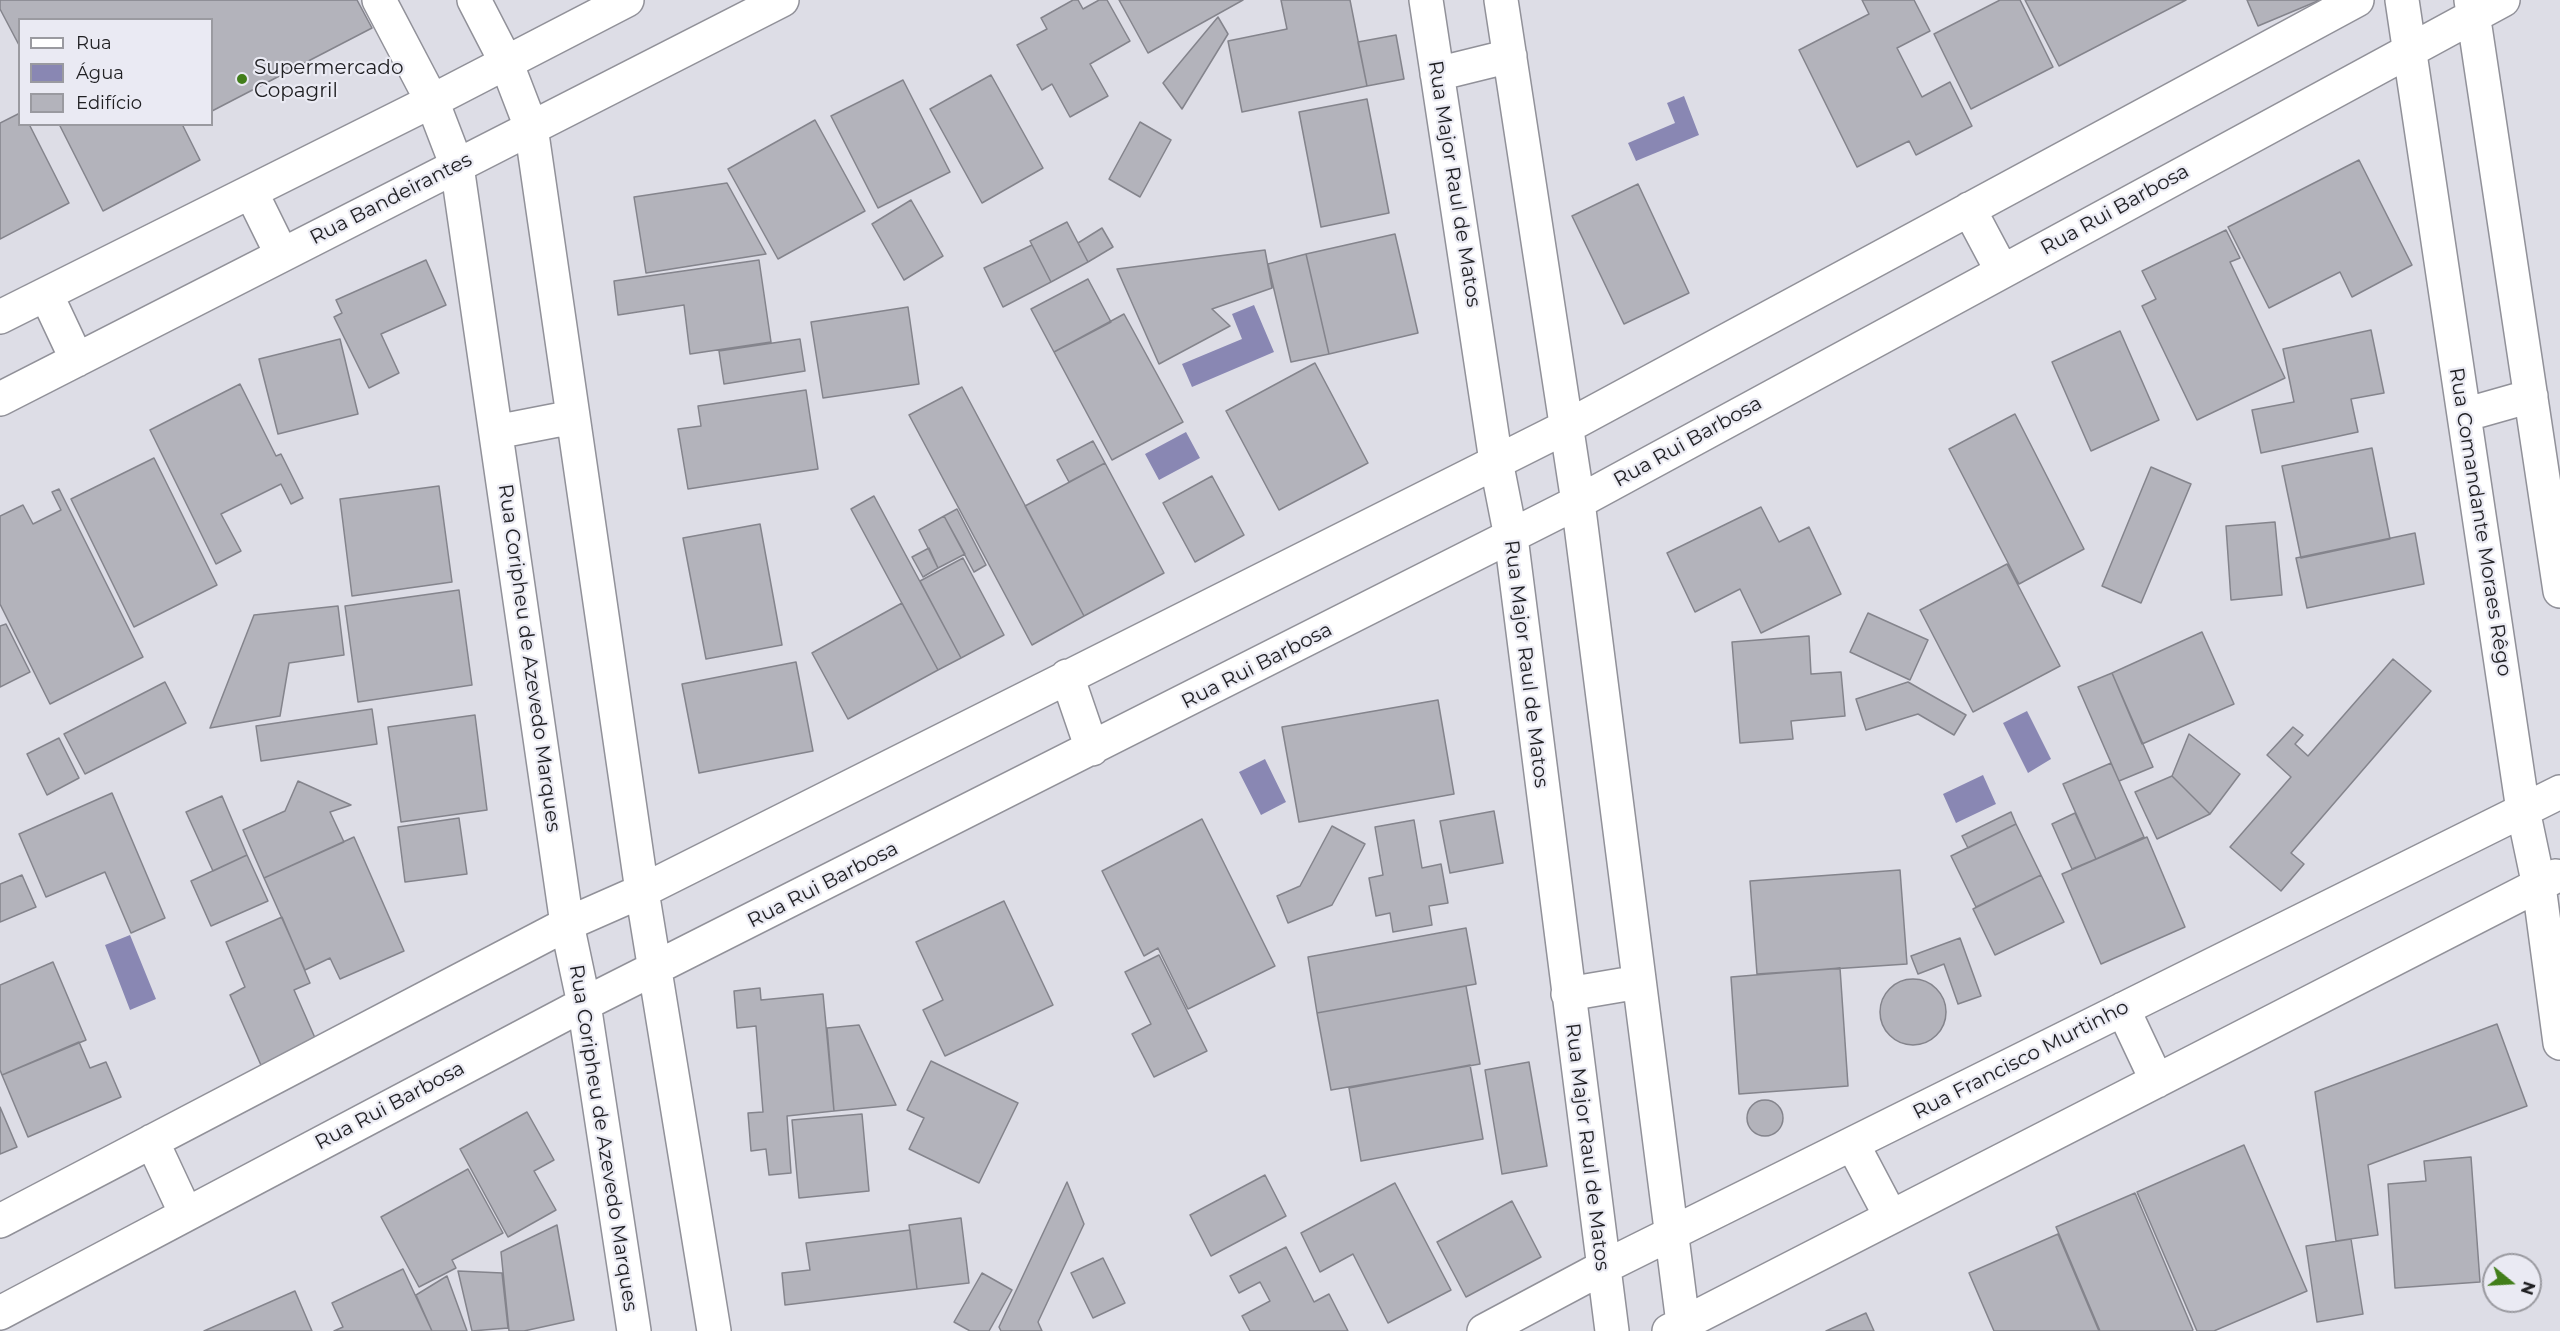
<!DOCTYPE html>
<html>
<head>
<meta charset="utf-8">
<style>
	body { margin:0 }
	#map { position:relative; width:2560px; height:1331px; overflow:hidden; background:#dddde6; font-family:Montserrat,sans-serif }
	canvas { display:block }
	.legend { position:absolute; left:18px; top:18px; width:195px; height:108px; box-sizing:border-box; background:#eaeaf3; border:2px solid #9a9aa0; margin:0; padding:8px 10px; list-style:none; font-size:18px; color:#212124 }
	.legend li { display:flex; align-items:center; gap:12px; height:30px }
	.legend b { width:30px; border:2px solid #9a9aa0 }
	.north { position:absolute; left:2482px; top:1253px; width:60px; height:60px; box-sizing:border-box; background:#eaeaf3; border:2px solid #9a9aa0; border-radius:50%; rotate:108deg; font-size:16px; font-weight:700; line-height:24px; text-align:center; color:#212124 }
	.north::after { content:''; display:block; margin:auto; width:21px; height:27px; background:#427e1a; clip-path:polygon(50% 0,100% 100%,50% 72%,0 100%) }
</style>
</head>
<body>
<div id="map">
<canvas width="2560" height="1331"></canvas>
<ul class="legend">
<li><b style="height:8px;background:#fff"></b>Rua</li>
<li><b style="height:16px;background:#8987b3"></b>Água</li>
<li><b style="height:16px;background:#b3b3bb"></b>Edifício</li>
</ul>
<div class="north">N</div>
</div>
<script>
const ctx = document.querySelector('canvas').getContext('2d');
ctx.lineJoin = 'round';
function fill(path, color) {
  ctx.fillStyle = color;
  ctx.fill(path, 'evenodd');
}
function trace(path, color, width, dash) {
  ctx.strokeStyle = color;
  ctx.lineWidth = width;
  ctx.lineCap = dash ? 'butt' : 'round';
  ctx.setLineDash(dash || []);
  ctx.stroke(path);
}
function write(font, color, halo, rows, align = 'center') {
  ctx.font = font + ' Montserrat,sans-serif';
  ctx.lineWidth = 4.5;
  ctx.setLineDash([]);
  ctx.textBaseline = 'middle';
  ctx.strokeStyle = halo;
  ctx.fillStyle = color;
  for (const [text, x, y, turn = 0] of rows) {
    ctx.save();
    ctx.translate(x, y);
    ctx.rotate((+turn || 0) * Math.PI / 180);
    ctx.textAlign = isNaN(turn) ? turn : align;
    if (halo) ctx.strokeText(text, 0, 0);
    ctx.fillText(text, 0, 0);
    ctx.restore();
  }
}
fill(new Path2D(`
	M1684,96L1699,135L1636,161L1628,143L1675,123L1667,103Z
	M1254,305L1274,352L1192,387L1182,364L1242,339L1232,314Z
	M1186,432L1200,458L1159,480L1145,454Z
	M2027,711L2051,759L2028,773L2003,723Z
	M1265,759L1286,802L1261,815L1239,772Z
	M1983,775L1996,804L1956,823L1943,794Z
	M130,935L156,999L130,1010L105,945Z`), '#8987b3');
const building = new Path2D(`
	M0,0H357L372,28L212,111V20H20V47L0,9Z
	M1073,0H1078L1083,9L1099,0H1107L1130,41L1090,64L1108,96L1070,117L1052,84L1042,90L1017,45L1047,29L1041,18Z
	M1119,0H1243L1148,53Z
	M1281,0H1350L1367,86L1242,112L1228,41L1287,29Z
	M1862,0H1914L1930,31L1897,48L1922,97L1950,82L1972,126L1916,155L1909,141L1857,167L1799,50L1869,14Z
	M2000,0H2020L2053,67L1971,109L1934,34Z
	M2025,0H2186L2059,66Z
	M2247,0H2320L2258,26Z
	M1218,17L1228,34L1182,109L1163,83Z
	M1396,35L1404,79L1367,86L1358,42Z
	M991,75L1043,168L982,203L930,109Z
	M903,80L950,172L878,208L831,116Z
	M1367,99L1389,213L1321,227L1299,112Z
	M20,113V124H29L69,203L0,239V123Z
	M815,120L865,211L778,259L728,169Z
	M1140,122L1171,140L1140,197L1109,179Z
	M59,124H185L183,126L200,160L103,211Z
	M2359,160L2412,265L2352,297L2340,272L2269,308L2228,227Z
	M727,183L766,254L646,273L634,197Z
	M1638,184L1689,293L1624,324L1572,216Z
	M911,200L943,256L904,280L872,224Z
	M1067,222L1088,262L1051,282L1030,241Z
	M1102,228L1113,247L1088,262L1078,243Z
	M2226,230L2240,258L2230,262L2285,378L2197,420L2142,306L2156,299L2142,271Z
	M1395,234L1418,333L1329,354L1306,254Z
	M1032,245L1051,282L1003,307L984,268Z
	M1265,250L1272,288L1212,309L1230,326L1159,364L1117,269Z
	M1306,254L1329,354L1291,362L1268,264Z
	M426,260L446,305L381,334L399,373L369,388L334,317L342,313L336,300Z
	M759,260L771,342L690,354L684,305L618,315L614,281Z
	M1088,279L1111,322L1054,352L1031,309Z
	M908,307L919,384L823,398L811,322Z
	M1124,314L1183,422L1112,460L1054,352Z
	M2371,330L2384,393L2351,399L2358,432L2261,453L2252,410L2294,402L2283,349Z
	M2120,331L2159,420L2091,451L2052,362Z
	M340,339L358,414L278,434L259,359Z
	M800,339L805,371L724,384L719,351Z
	M1315,363L1368,463L1279,510L1226,411Z
	M240,384L276,456L281,454L303,498L291,504L281,484L221,514L241,551L216,564L150,430Z
	M962,387L1084,616L1032,645L909,415Z
	M806,390L818,469L688,489L678,429L701,426L698,406Z
	M2015,414L2084,549L2019,584L1949,449Z
	M1093,441L1105,463L1069,482L1057,460Z
	M2372,448L2390,539L2301,558L2282,466Z
	M154,458L217,585L134,627L71,499Z
	M1105,463L1164,573L1084,616L1025,506Z
	M2151,467L2191,484L2141,603L2102,586Z
	M1212,476L1244,535L1195,562L1163,503Z
	M439,486L452,582L352,596L340,499Z
	M59,489L143,657L50,704L0,604V516L23,505L33,524L61,510L52,492Z
	M874,496L961,658L938,670L851,509Z
	M1761,507L1779,542L1809,527L1841,594L1761,633L1740,589L1695,612L1667,553Z
	M957,509L986,565L974,572L944,516Z
	M944,516L965,554L938,568L919,530Z
	M2275,522L2282,595L2231,600L2226,526Z
	M760,524L782,645L706,659L683,538Z
	M2415,533L2424,584L2307,608L2296,558Z
	M929,548L938,568L923,577L912,557Z
	M963,558L1004,635L961,658L920,581Z
	M2007,564L2060,666L1973,712L1920,610Z
	M459,590L472,685L358,702L345,606Z
	M902,603L938,670L848,719L812,653Z
	M338,606L344,655L289,663L280,716L210,728L254,615Z
	M1868,613L1928,640L1910,680L1850,652Z
	M6,624L30,672L0,687V626Z
	M2202,632L2234,704L2142,744L2112,673Z
	M1809,636L1811,674L1841,672L1845,716L1791,721L1793,739L1740,743L1732,642Z
	M2393,659L2431,691L2291,853L2304,864L2281,891L2230,847L2291,777L2267,755L2293,727L2303,735L2295,744L2308,756Z
	M796,662L813,751L699,773L682,684Z
	M2112,673L2153,767L2119,781L2078,687Z
	M165,682L186,723L85,774L64,734Z
	M1908,682L1966,715L1954,735L1918,714L1866,730L1856,699Z
	M1438,700L1454,794L1299,822L1282,727Z
	M372,709L377,744L261,761L256,726Z
	M475,715L487,810L401,822L388,727Z
	M2189,734L2240,774L2210,814L2172,776Z
	M59,738L79,778L47,795L27,754Z
	M2111,763L2144,837L2096,859L2063,784Z
	M2172,776L2210,814L2157,839L2135,792Z
	M298,781L351,805L330,812L344,842L264,878L243,830L285,811Z
	M112,793L165,918L131,933L105,872L46,897L19,834Z
	M222,796L247,855L213,871L186,812Z
	M1494,811L1503,863L1450,873L1440,821Z
	M2011,812L2016,824L1968,848L1962,836Z
	M2075,813L2096,859L2072,869L2052,824Z
	M459,818L467,874L405,882L398,827Z
	M1202,819L1275,966L1188,1009L1158,948L1144,956L1102,871Z
	M1414,820L1422,868L1441,864L1448,903L1429,906L1432,925L1393,932L1390,913L1376,916L1369,878L1383,875L1375,827Z
	M2016,824L2041,875L1976,907L1951,856Z
	M1332,826L1365,844L1332,905L1288,923L1277,896L1300,886Z
	M354,837L404,951L340,979L330,958L305,970L264,878Z
	M2147,837L2185,927L2101,964L2062,874Z
	M247,855L268,901L211,926L191,881Z
	M1900,870L1907,964L1757,974L1750,881Z
	M22,875L36,907L0,922V884Z
	M2041,875L2064,922L1995,955L1973,909Z
	M1004,901L1053,1005L945,1056L923,1010L943,1000L916,942Z
	M282,917L310,983L294,990L319,1047L264,1072L230,995L245,987L226,942Z
	M1466,928L1476,984L1317,1013L1308,957Z
	M1960,938L1981,996L1958,1004L1944,964L1918,974L1911,956Z
	M1159,955L1207,1051L1154,1077L1132,1034L1151,1024L1125,972Z
	M53,962L86,1040L2,1075L0,1070V985Z
	M1840,968L1848,1086L1739,1094L1731,977Z
	M1880 1012a33 33 0 1 1 66 0a33 33 0 1 1-66 0Z
	M1466,986L1480,1064L1331,1090L1317,1013Z
	M760,988L761,1000L823,994L834,1111L787,1116L791,1173L769,1175L766,1149L751,1151L748,1113L763,1112L756,1026L737,1028L734,991Z
	M2497,1024L2527,1106L2368,1165L2378,1235L2336,1241L2315,1092Z
	M859,1025L896,1105L834,1111L827,1028Z
	M79,1042L90,1068L106,1062L121,1097L28,1137L2,1075Z
	M931,1061L1018,1103L979,1183L909,1149L924,1118L907,1110Z
	M1529,1062L1547,1166L1502,1174L1485,1070Z
	M1470,1065L1483,1139L1361,1161L1349,1088Z
	M1747 1118a18 18 0 1 1 36 0a18 18 0 1 1-36 0Z
	M0,1107L17,1147L0,1154Z
	M527,1112L554,1160L534,1171L556,1210L508,1237L460,1149Z
	M862,1114L869,1191L799,1198L792,1120Z
	M2244,1145L2307,1291L2214,1331H2197L2137,1192Z
	M2471,1157L2480,1282L2395,1288L2388,1184L2426,1181L2424,1161Z
	M468,1169L503,1233L452,1260L456,1268L419,1287L381,1217Z
	M1265,1175L1286,1216L1211,1256L1190,1215Z
	M1067,1182L1084,1224L1038,1322L1042,1331H1001L999,1327Z
	M1395,1183L1451,1290L1388,1323L1353,1254L1320,1272L1301,1233Z
	M2135,1193L2193,1330L2192,1331H2100L2056,1227Z
	M1512,1201L1541,1257L1466,1297L1437,1242Z
	M961,1218L969,1283L917,1289L909,1225Z
	M557,1225L574,1320L524,1331H509L501,1252Z
	M910,1230L917,1289L785,1305L782,1273L810,1270L806,1243Z
	M2058,1234L2099,1331H1994L1969,1273Z
	M2351,1239L2363,1314L2317,1322L2306,1246Z
	M1286,1247L1314,1302L1329,1294L1348,1331H1250L1242,1316L1270,1301L1260,1282L1239,1293L1230,1276Z
	M1103,1258L1125,1303L1093,1318L1071,1273Z
	M403,1269L432,1331H334L343,1327L332,1303Z
	M458,1271L502,1273L508,1328L472,1331Z
	M982,1273L1012,1290L989,1331H970L954,1322Z
	M447,1276L467,1331H432L416,1295Z
	M295,1291L312,1331H204Z
	M1866,1313L1874,1331H1826Z`);
fill(building, '#b3b3bb');
trace(building, '#84848c', 1.5);
const minor = new Path2D(`
	M379,0L432,101L457,166L567,924L584,1004L634,1331
	M474,0L506,62L531,127L642,891L714,1331
	M1426,0L1496,461L1511,537L1612,1331
	M1501,0L1578,502L1684,1331
	M2402,0L2523,810L2539,886L2560,1043
	M2471,0L2560,591
	M1437,74L1510,56
	M251,192L282,255
	M1969,209L2002,271
	M46,294L77,360
	M0,317L432,101L627,0
	M0,399L782,0
	M2464,415L2531,396
	M496,432L573,417
	M1067,676L1092,749
	M1568,994L1639,982
	M2123,1009L2157,1081
	M152,1141L186,1214
	M1853,1145L1891,1217
	M0,1221L567,924L642,891L1568,426L2357,0
	M0,1313L584,1004L1578,502L2503,0
	M1484,1331L1602,1268L2560,792
	M1669,1331L2556,876`);
trace(minor, '#919199', 36);
trace(minor, '#fff', 33);
for (const [x, y, r, color] of [
	[242,79,6,"#427e1a"]
]) {
  const dot = new Path2D();
  dot.arc(x, y, r, 0, 2 * Math.PI);
  ctx.fillStyle = color;
  ctx.fill(dot);
  trace(dot, '#eaeaf3', 2);
}
write('20px', '#212124', '#eaeaf3', [
	["Supermercado",254,68],
	["Copagril",254,91]
], 'left');
write('20px', '#212124', '#eaeaf3', [
	["Rua Major Raul de Matos",1454,184,81],
	["Rua Bandeirantes",391,199,-27],
	["Rua Rui Barbosa",2115,210,-29],
	["Rua Rui Barbosa",1688,442,-29],
	["Rua Comandante Moraes Rêgo",2480,522,81],
	["Rua Coripheu de Azevedo Marques",529,658,82],
	["Rua Major Raul de Matos",1526,664,83],
	["Rua Rui Barbosa",1257,666,-27],
	["Rua Rui Barbosa",823,885,-27],
	["Rua Francisco Murtinho",2021,1060,-27],
	["Rua Rui Barbosa",390,1106,-28],
	["Rua Coripheu de Azevedo Marques",603,1138,81],
	["Rua Major Raul de Matos",1587,1147,83]
]);
</script>
</body>
</html>
